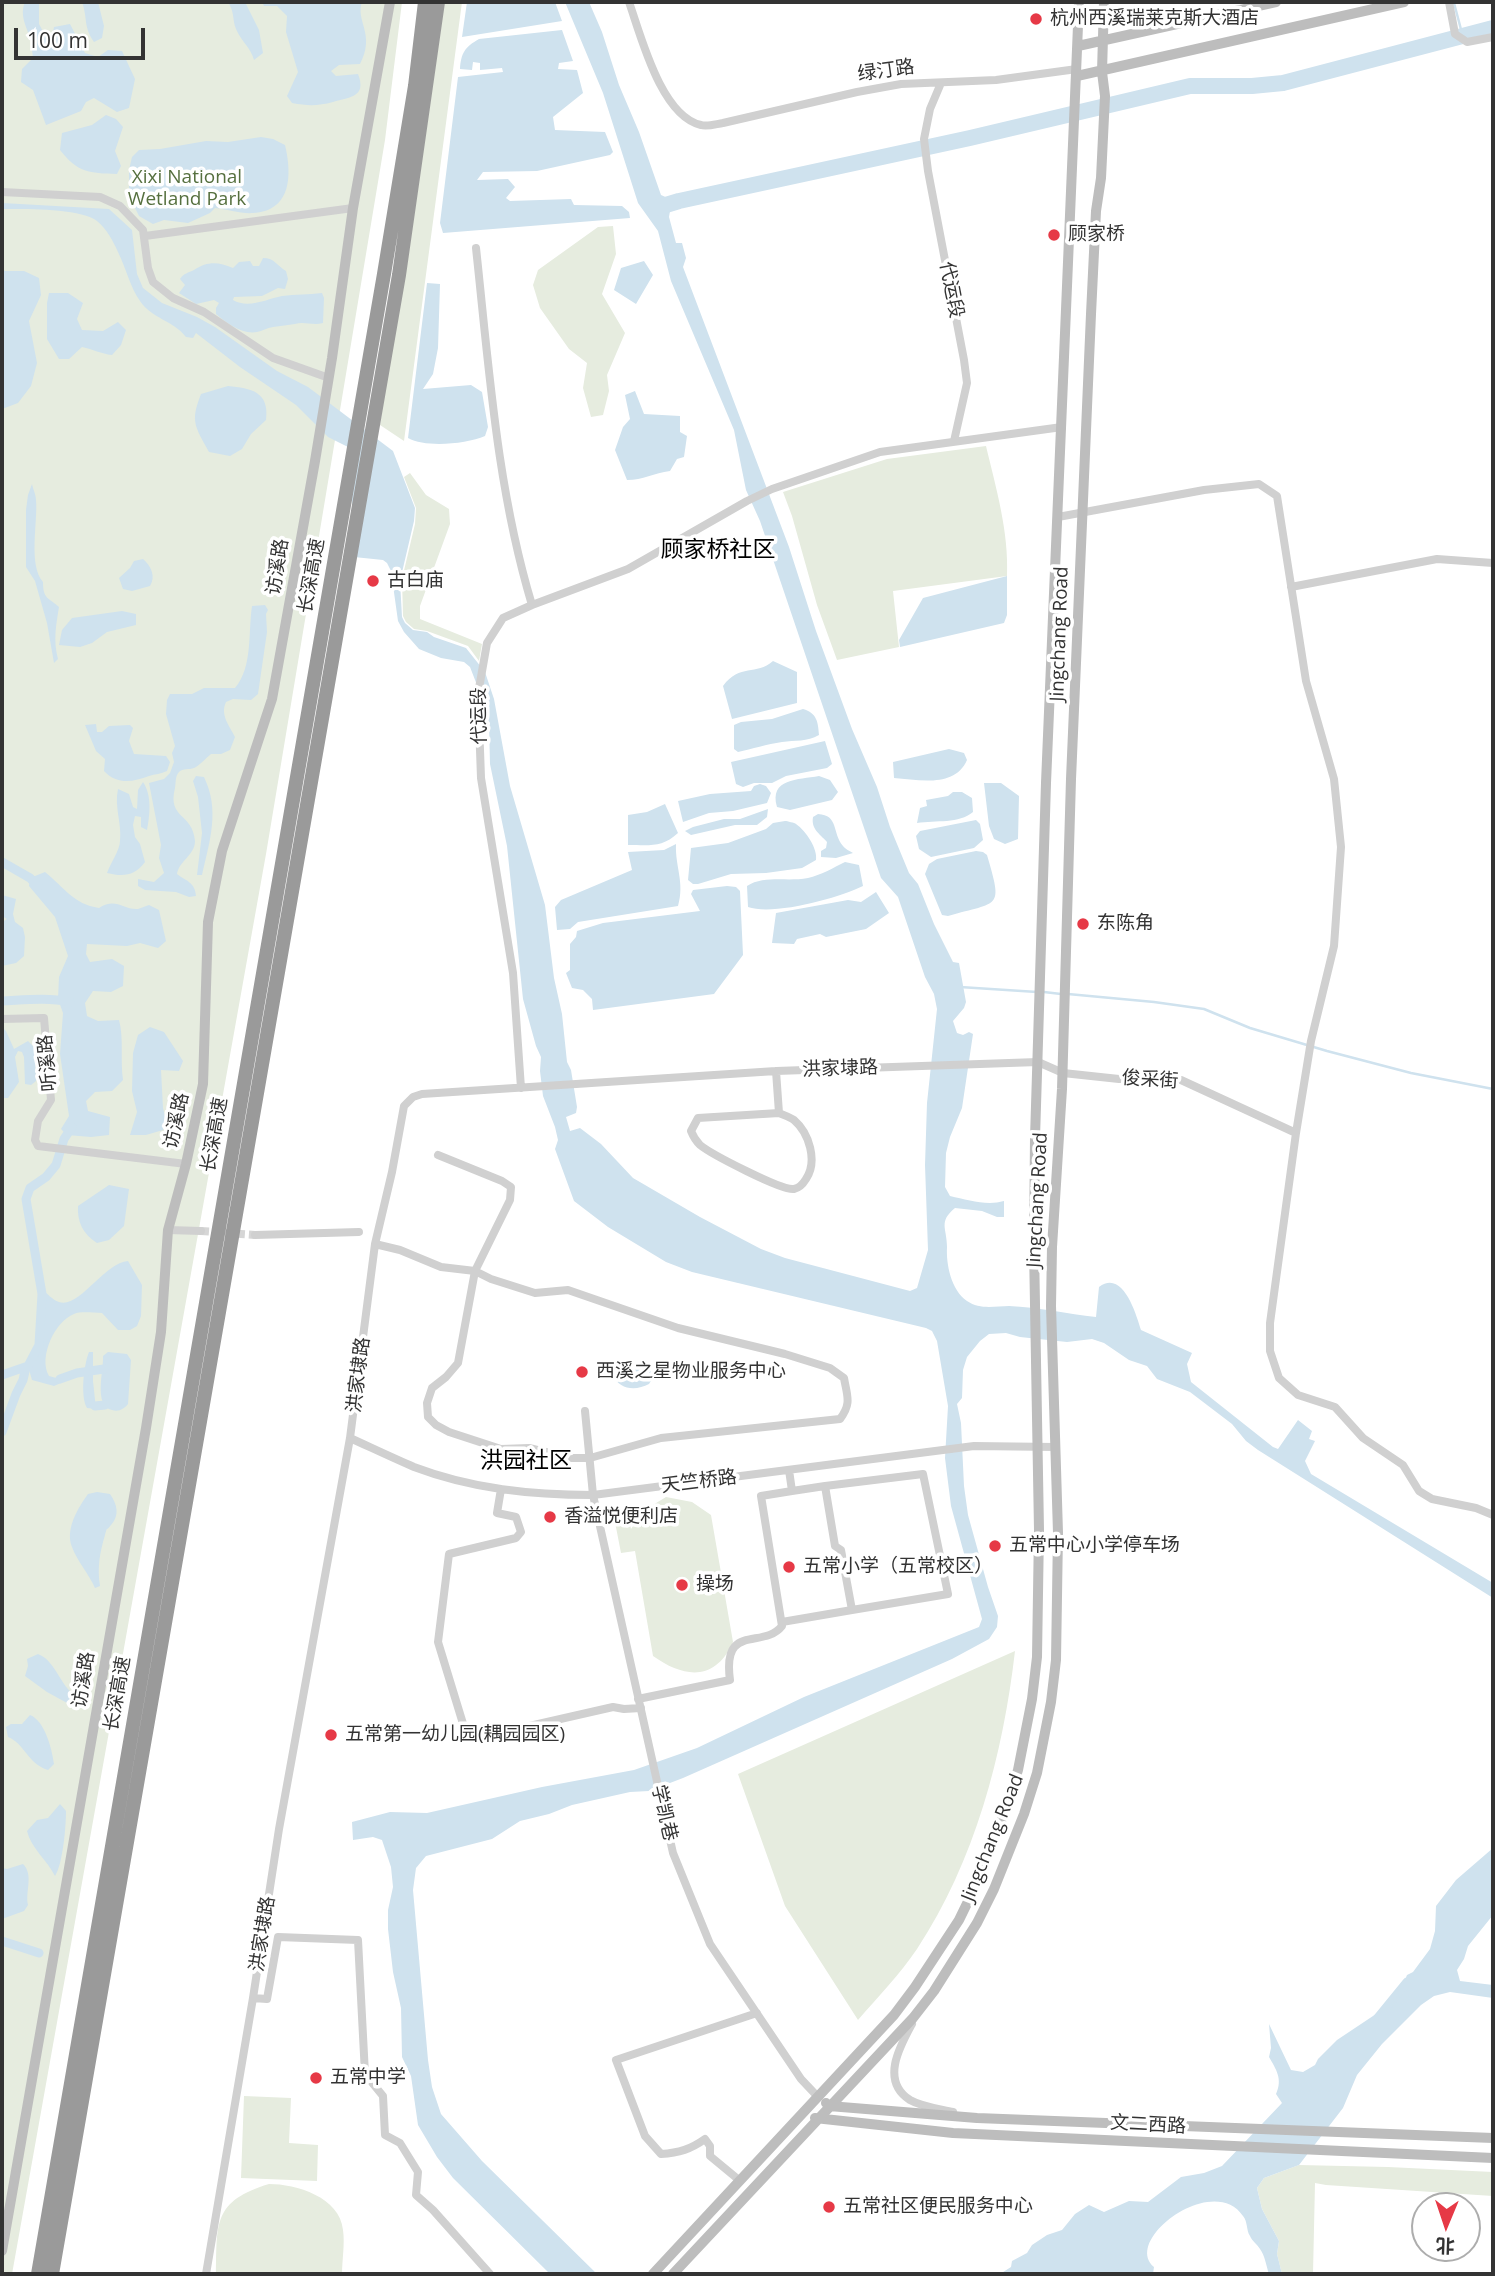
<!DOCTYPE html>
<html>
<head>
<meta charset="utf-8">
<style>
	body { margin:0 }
	#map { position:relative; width:1495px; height:2276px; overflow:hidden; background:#fff; font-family:"Open Sans","Noto Sans SC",sans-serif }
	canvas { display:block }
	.frame { position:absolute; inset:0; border:4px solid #333; pointer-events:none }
	.north { position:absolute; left:1411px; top:2192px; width:70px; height:70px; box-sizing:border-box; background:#fff; border:2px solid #adadad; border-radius:50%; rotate:182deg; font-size:19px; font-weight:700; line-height:28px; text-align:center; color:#333 }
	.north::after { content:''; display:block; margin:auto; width:24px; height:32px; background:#e63946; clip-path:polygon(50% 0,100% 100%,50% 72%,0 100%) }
	.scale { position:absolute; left:14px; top:28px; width:131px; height:32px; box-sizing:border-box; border:4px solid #333; border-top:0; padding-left:9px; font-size:21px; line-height:24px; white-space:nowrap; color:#333; -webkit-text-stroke:5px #fff; paint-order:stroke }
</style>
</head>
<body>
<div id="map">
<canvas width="1495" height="2276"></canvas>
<div class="frame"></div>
<div class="north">北</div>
<div class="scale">100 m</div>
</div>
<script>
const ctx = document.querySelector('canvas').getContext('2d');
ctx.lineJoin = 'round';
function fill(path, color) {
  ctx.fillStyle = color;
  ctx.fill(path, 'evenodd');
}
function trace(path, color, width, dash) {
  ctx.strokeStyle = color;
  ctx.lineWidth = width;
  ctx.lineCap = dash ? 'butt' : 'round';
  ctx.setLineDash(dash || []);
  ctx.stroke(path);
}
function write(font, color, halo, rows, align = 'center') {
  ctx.font = font + ' "Open Sans","Noto Sans SC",sans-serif';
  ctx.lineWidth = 7;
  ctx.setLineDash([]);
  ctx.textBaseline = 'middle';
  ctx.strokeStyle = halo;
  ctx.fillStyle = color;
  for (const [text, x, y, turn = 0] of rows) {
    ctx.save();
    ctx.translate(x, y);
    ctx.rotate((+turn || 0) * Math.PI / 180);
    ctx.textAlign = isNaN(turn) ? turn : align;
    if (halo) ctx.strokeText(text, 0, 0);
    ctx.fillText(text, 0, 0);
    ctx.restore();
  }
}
fill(new Path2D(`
	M2,2H402L385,140L266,854L12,2274H2Z
	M441,2H462L404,441L380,425Z
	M613,226L616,254L602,294L625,333L607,375L609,391L603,415L591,417L583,388L587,363L569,349L540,308L533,285L538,270L598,227Z
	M986,446C996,488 1009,532 1007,576L893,591L899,647L837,660L817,605L792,516L783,492L887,459Z
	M410,473L426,495L449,509L450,524L420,606V619L482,644L479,661L468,646L427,631L414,629L406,622L403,616L402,579L415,524L416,508L404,477Z
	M666,1497L692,1502L711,1515L733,1642C715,1682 684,1678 653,1656L635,1551L621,1553L614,1517L628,1515L631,1529L643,1511Z
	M1015,1651C1003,1755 975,1861 917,1949C900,1974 878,1997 858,2020L785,1906L738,1774Z
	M244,2096L291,2098L289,2143L318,2145L317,2181L241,2178Z
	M1299,2165L1388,2167L1493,2172V2196L1326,2185L1315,2183L1313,2274H1282L1277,2254L1279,2241L1262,2209L1257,2188L1264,2178Z
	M269,2184C296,2184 340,2197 343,2230C345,2244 342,2260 342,2274H216C217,2223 213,2201 269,2184Z`), '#e6ecdf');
fill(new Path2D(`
	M25,2H39V24L46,37H52L54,27L70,24L85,53L98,57L108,50L122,51L135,79L129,108L117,112L94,98L86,102L81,111L46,125L33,90L21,82L22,69L33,58C32,52 32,46 31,41C27,27 19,16 25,2Z
	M82,2H98L104,26L102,38L94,42C83,26 88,19 82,2Z
	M228,2H245L259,30L263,53L254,60C251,48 241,41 236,29C232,19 235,13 228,2Z
	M262,2H362C355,21 376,34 360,64L339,65L331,71L336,76L358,74C367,97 350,97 333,102C318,106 308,106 292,103L287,96L298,72L286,32L287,16L277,6H264Z
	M467,2H555L562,21L462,37Z
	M565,2H589L602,32L619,85L639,132L661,195L670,199L674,198L678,209L670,211L669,217L676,243H682L686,258L683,267L789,547L816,631L852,729L877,787L890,827L909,873L918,884L934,924L953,962L959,963L966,1002L964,1008L953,1021L957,1033L963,1035L969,1032L973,1034L962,1108L950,1137L946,1153L945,1187L950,1196C968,1200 987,1206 1004,1201V1217H997L982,1211L955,1208C938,1222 947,1228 947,1247C946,1264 951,1290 967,1301C980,1310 995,1306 1009,1306C1038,1307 1068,1314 1096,1317L1099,1287C1123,1269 1136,1314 1141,1330L1192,1353L1187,1364L1191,1382L1273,1447L1278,1449L1298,1420L1312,1431L1309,1439L1315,1441L1305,1461L1311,1474L1493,1583V1598L1258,1450L1246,1441L1232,1424L1190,1392L1157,1379L1147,1366L1129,1360L1104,1343L1092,1339L1067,1342L1020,1337L1006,1333L989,1334L980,1341L967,1357L963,1370L962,1398L957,1404L961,1423L964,1486L968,1515L988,1587L998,1616L997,1627L989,1639L952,1659L683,1778L649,1791L630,1792L572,1805L549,1814L520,1821L492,1839L426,1856L416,1868L413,1890L428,2060L432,2087L441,2114L482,2161L597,2274H550L453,2178L437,2157L418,2125L411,2076L402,2057L401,2008L393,1972L388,1929V1910L393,1887L391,1867L382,1840L373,1837L353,1840L352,1822L390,1812L427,1813L542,1787L634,1770L697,1748L804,1697L979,1627L982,1619L951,1506L945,1458L948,1406L937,1341L932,1331L926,1328L692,1272L666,1262L608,1227L574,1201L555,1149L558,1140L555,1127L543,1096L540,1071L541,1057L536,1046L523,999L507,846L490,764L489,724L484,703L470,667L464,662L441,658L419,649L404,632L398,621L391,571L387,563L383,560L354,557L350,448L328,437L296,405L240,367L196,333L193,338L186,337C174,321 151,318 140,301C130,287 126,268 118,252C113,241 107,229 97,221C81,208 23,209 2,209V203L109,209L132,230L137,274L143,288L162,303L197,317L215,327L277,371L308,387L393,451L415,508L414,521L400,581L402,617L405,623L413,630L427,632L434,637L466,648L485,672L494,699L510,786L545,905L554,978L562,1014L567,1062L571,1070L577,1107L576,1113L566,1117L570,1131L580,1128L601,1144L633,1178L700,1217L761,1249L785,1258L910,1291L917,1288L928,1250L925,1165L927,1103L937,1009L934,994L925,977L898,897L881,878L760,521L746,490L734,430L671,281L658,231L638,203L603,93Z
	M562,30L573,61L559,63L558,69L577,70L583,93L553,117L555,130L605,132L613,152L610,155L537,171L483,172L477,180L508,179L515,187L506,198L510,201L571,199L574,205L622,206L629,212L630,218L443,233L440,223L458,77L503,72L502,68L480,70V63L473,62L472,70L460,69C461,53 465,47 479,39Z
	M106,115L116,119L123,127L115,151L121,166L117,174C89,173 78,173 60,150L62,133L92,125Z
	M261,137L273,139L285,145C292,174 292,211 253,213C241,214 227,209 215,208L210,213L188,223L164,220L153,224L139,216L129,196V170L132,157L139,150L160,149L206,141L228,142Z
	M263,258C275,258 277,266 286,271L288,279L285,289L278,288L262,296L234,297L233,300C248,309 267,299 282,296C295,294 309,295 322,293L324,298L323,323C313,326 304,321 295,324C288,325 281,326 273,327C267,328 262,331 257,332C243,335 226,323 216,314V308L219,303L214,300L196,304L179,293L185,285L180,279C184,273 188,273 194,270C208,261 218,262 233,268L239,262L250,261L253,266H259Z
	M644,261L653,275L636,304L614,290L621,268Z
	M2,269L5,271H24L39,278L41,295L29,321L37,363L31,386L18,403L2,409Z
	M427,283L440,284L438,348L433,374L423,389L471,385L482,392L488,427L485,436C466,444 426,448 408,438Z
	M49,293H68L83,303L77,319L82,330L103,331L118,322L126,330L121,345L112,355C101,354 93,349 82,347L69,359H59L47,339V303Z
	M228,386C251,388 270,392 266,420L251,434L242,449L230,456L209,452C195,426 190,422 201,394Z
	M635,391L644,414L680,416V432L687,436L684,457L677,459L670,471C654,473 643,480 627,480L615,450L623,427L630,419L625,395Z
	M32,484C33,489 36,495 36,500C38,522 28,565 43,582C43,599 48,597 59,607C56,625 53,641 58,659L54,663L47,623L35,581L26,567V510L28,495Z
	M143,559C151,566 156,576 150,586L132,591L123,589L119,578L130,568L134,561Z
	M1007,576V615L1004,623L900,647L899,640L923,598Z
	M265,605L268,610L266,614L267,632L258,694L251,700L233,699L226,702C220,715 229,725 235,737L230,750L221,754H211C206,758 199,766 194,768C189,770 183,768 179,772C175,776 176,783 175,788C167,819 193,813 195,841C195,855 179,861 177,874C186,881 195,882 196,896L189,897L176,892L145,890L138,886V879L154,882L164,873L159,858L161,845L149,783L164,779L170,773L174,762L172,753L175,746L166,714L167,700L170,694H192L204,688H235C253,667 248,632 252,606Z
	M122,611L136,614V625L107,632L92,643L80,647L59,645L62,630L72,618Z
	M773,661L797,672V703L732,719L723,686C740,663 756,676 773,661Z
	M803,709C817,713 818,722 819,735C807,742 795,740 782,742C767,744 752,749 738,752L734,749V725L741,722L772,719Z
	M96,724L97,732H102L109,726L130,725L133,728L129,741L134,754L166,756L170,762L167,771C161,774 155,774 149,776C133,782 117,785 104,771L105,759L96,751L85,725Z
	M825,741L832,764L827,768L786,776L772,783H754L743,787L736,784L731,762Z
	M949,749L964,753L967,760C955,788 919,780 894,778L893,762Z
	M196,776L204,777C220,810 210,840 202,875H197L202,833L198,797L193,781Z
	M819,776L830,780L838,792L832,800L790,810L777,807C769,778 798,780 819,776Z
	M143,782C152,795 150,815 147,830L141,827V817L135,816L133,825L135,837L140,844L145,862C135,876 123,877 107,873C110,864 120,850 120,841C122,823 114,807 118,789L129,794L133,807L137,809L138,790Z
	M984,783H1001L1019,796L1018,839L1005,844L994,839L989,826Z
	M760,784L766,786L771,793L767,803L733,811L709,813L683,822L678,801L710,794L751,791L754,786Z
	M953,792H962L972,798L973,812C959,824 936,820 917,823L920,808L927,806L926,800L948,796Z
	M665,804L678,833C662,848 649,845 628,845V815L647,812Z
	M768,809L767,817L757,825H735L691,835L685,831L693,827L724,819H740Z
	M818,814C839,815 832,833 843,846C845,849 850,851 853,853L836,858L821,857V851L826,848L827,842C819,833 811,829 813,817Z
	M976,820L980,824L983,840L974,848L931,857L919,849L916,836L920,831Z
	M785,821C787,821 795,823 796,824C806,831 818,849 816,860L802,868L766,873L731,874L698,884H693L688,880L691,848L728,843L766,829L773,823Z
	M676,844C675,867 685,882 678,906L578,922L570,929L557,930L555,907L561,900L632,870L628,852L664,850Z
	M976,851L983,852L987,855C1003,910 1000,901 948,916L942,915L925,874L929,864L937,859Z
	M845,862L859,865L863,886C839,898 773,916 748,907L747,886C764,875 788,882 808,878C821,875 833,868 845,862Z
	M45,872C65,888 73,904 99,908C116,897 123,910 138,909C142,908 145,906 149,905L159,910L166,941L158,948L140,943L127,946L87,944L86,954L90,962L112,959L124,966L123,986L111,992L93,991L85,1003L87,1016L98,1021L119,1020C124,1038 120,1060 123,1080L112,1091L95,1092L86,1101L88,1111L110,1117L109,1135L91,1137L67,1135L61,1129L69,1116L60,1054L63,1013L58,999L59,977L68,956L55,917L29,886L30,878Z
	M727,886L736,887L740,891L743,955L714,994L593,1010L592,999L583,990L572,988L566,973L570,970V944L576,937L577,931L603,923L700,911L691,894L693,890Z
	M876,892L889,913L866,929L826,937L820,934L797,939L794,944L772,943L776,913L848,900L861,902Z
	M2,895L16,899L13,914L15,922L23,928L25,937L24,956L16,963L2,966V922L7,919L2,916Z
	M2,1027L6,1031L14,1049L28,1041L35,1048L36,1081L31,1085L25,1084L24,1057L22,1052L18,1051L15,1057L19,1082L8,1098H2Z
	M150,1027L164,1032L183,1061L179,1071L161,1070L163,1108L167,1124L163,1130L146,1135H130L137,1112L132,1091L133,1053L138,1035Z
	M109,1185L129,1189L124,1226L109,1240L97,1243C83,1234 77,1222 78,1206Z
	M128,1261L142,1285L141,1316L137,1326L130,1330H118L102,1313C93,1313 81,1311 74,1314C55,1321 38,1357 49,1376L60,1379L61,1383L54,1386L32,1380L28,1366L39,1345L41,1290C48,1293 52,1300 59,1302C79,1309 104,1263 128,1261Z
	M89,1352H93V1381L96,1409L87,1408C80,1396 84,1364 89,1352Z
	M108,1352L127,1354L131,1360L128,1404C124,1409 119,1412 112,1410C93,1406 104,1370 103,1356Z
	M634,1364C643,1365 651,1368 654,1376L649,1384C636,1391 619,1390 613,1375C616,1366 625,1364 634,1364Z
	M97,1492L110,1494C117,1504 120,1515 111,1525C105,1533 108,1525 105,1535C100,1552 97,1567 100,1586L95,1588C89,1574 77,1561 72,1547C65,1529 78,1508 88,1494Z
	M38,1654C58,1662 60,1690 81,1699L78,1709L47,1692L25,1676L28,1666L27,1659Z
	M30,1715C45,1721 52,1749 54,1764L48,1770C28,1764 24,1743 8,1737L6,1727L11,1724H22Z
	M60,1804L66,1811C66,1826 63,1864 55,1876C47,1860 31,1848 27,1831L37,1820L48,1818Z
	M1493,1848V1915L1468,1946L1464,1959L1457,1970L1460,1981L1493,1985V1998L1450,1992L1434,1996L1421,2005L1382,2044L1357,2075L1343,2108L1299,2165L1264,2178L1257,2188L1262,2209L1279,2241L1277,2254L1282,2274H1269C1266,2265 1265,2256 1260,2249C1257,2244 1252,2241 1250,2236C1246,2230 1248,2222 1243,2216C1213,2172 1122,2240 1154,2267L1153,2274H1000L1011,2267L1012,2261L1027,2253L1032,2245L1047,2235L1062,2230L1075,2214L1089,2205L1104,2212L1129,2201L1148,2202L1181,2177L1204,2173L1222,2166L1282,2103L1276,2094C1283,2079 1276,2069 1269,2057L1271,2048L1269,2024L1291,2070L1303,2072L1315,2065L1318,2059L1337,2040L1376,2014L1388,2009L1398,1997L1407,1975L1413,1972L1430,1949L1435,1931L1436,1906L1456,1880Z
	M23,1864C34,1875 25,1891 28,1905L24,1911L2,1919V1868L7,1869Z`), '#cfe2ee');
trace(new Path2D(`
	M1454,3L1463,37
	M960,987L1037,992
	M1044,992L1061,994
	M1068,994L1154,1002L1204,1009L1250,1028L1327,1051L1411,1073L1493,1089`), '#cfe2ee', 2.5);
trace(new Path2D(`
	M2,862L30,878L38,886
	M2,1001C24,1000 47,997 70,1002
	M2,1375L28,1366L39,1345L42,1294L26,1199L30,1188L46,1177L56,1165L64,1139L72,1127
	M60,1379L77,1373L104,1369
	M95,1406L105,1405
	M2,1432L16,1394L23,1380L26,1367
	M2,1941L39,1953
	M1376,2020L1407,1982`), '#cfe2ee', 9);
trace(new Path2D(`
	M656,208L679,201L970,138L1190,86H1252L1283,83L1493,28`), '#cfe2ee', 16);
trace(new Path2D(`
	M201,1231L255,1235`), '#d6d6d6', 8, [8, 4]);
trace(new Path2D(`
	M629,2C641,36 661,116 701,125C707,127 716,124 723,123L857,92L901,84L996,80L1077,69
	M1449,2L1455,34L1467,42L1493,37
	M941,83L930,109L924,139L928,171L964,360L967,383L954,441
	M2,192L100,197L120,206L143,230L148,268L153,282L173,298L204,312L273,358L329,378
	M145,236L353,208
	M476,248C489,368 497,489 532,605
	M1058,517L1204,490L1259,484L1277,496L1306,681L1334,779L1341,847L1334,946L1311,1041L1296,1133L1270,1323V1351L1279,1378L1298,1395L1335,1407L1363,1438L1403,1465L1419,1491L1432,1499L1476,1508L1493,1515
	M1291,587L1437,559L1493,563
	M2,1019L44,1018L51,1100L38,1121L35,1140L38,1146L186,1164
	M776,1071L779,1113
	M521,1088L513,973L481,778L478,694L487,643L503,618L532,605L628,569L747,501L772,489L880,452L1062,427
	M779,1113C783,1115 790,1117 794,1120C809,1133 818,1161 806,1179C803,1184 799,1188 794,1189C782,1191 711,1154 700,1145C696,1141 693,1136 691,1131L698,1118Z
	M168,1230L201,1231
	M255,1235L359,1232
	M375,1244L400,1250L441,1267L475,1271L491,1279L535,1293L568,1290L678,1328L785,1354L830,1368L844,1378C847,1396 852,1403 840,1419L661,1438L590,1458H571L529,1448L501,1449L449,1432L436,1425L428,1417L427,1403L432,1388L446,1377L458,1363L475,1271L510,1200L511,1187L502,1181L438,1155
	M585,1411L593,1495L673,1853L710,1944L801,2079L818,2097
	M350,1438C372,1448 393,1458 414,1467C472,1489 532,1495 593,1495L974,1446L1055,1447
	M825,1486L923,1474L948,1594L852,1610
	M501,1489L497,1513L516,1517L521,1532L516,1538L449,1554L438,1642L468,1740L613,1707L624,1709L641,1708
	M782,1622L852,1610L841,1550L835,1546L825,1486L792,1491
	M638,1699L730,1680C722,1622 763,1650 782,1626L761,1496L792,1491L789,1470
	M253,1998L267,1999L278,1937L358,1940L365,2074L383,2096L385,2135L400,2143L418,2172L416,2195L433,2210L490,2274
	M912,2024C900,2046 880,2081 910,2100C922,2107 940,2109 953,2112
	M739,2180L710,2156V2146L705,2139C691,2149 679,2153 661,2154L645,2136L616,2060L757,2013
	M206,2274L253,1998L279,1829L350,1438L375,1244L392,1172L404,1106L413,1097L422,1094L776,1071L1038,1062L1063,1073L1119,1079L1181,1080L1296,1133`), '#d0d0d0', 8);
trace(new Path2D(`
	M1078,46L1276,2
	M1077,76L1404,2
	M826,2103L829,2106L977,2118L1493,2138
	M815,2118L953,2133L1493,2158
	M2,2251L146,1428L161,1332L168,1230L186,1164L203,1084L208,922L222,851L272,699L315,461L332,358L353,208L390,2
	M653,2274L894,2015L915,1987L959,1920L976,1885L1005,1811L1018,1770L1032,1699L1037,1657L1039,1530L1034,1248L1035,1138L1046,783L1079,2
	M673,2274L913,2018L934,1991L977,1923L994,1889L1024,1814L1037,1773L1051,1702L1056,1660L1058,1533L1051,1306L1052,1247L1062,1089L1071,779L1091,314L1096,211L1101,178L1105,96L1102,72L1104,2`), '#bdbdbd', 10);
trace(new Path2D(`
	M38,2274L384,274L415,86L425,2
	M52,2274L399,275L438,2`), '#9a9a9a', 14);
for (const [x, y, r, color] of [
	[1036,19,7,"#e63946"],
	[1054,235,7,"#e63946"],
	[373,581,7,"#e63946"],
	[1083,924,7,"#e63946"],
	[582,1372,7,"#e63946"],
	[550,1517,7,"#e63946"],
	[995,1546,7,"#e63946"],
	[789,1567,7,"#e63946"],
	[682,1585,7,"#e63946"],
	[331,1735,7,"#e63946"],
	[316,2078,7,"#e63946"],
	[829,2207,7,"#e63946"]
]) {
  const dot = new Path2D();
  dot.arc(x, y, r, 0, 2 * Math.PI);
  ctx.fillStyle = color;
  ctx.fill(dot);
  trace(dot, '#fff', 2.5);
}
write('19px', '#333', '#fff', [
	["杭州西溪瑞莱克斯大酒店",1050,19],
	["顾家桥",1068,235],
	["古白庙",387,581],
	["东陈角",1097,924],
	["西溪之星物业服务中心",596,1372],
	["香溢悦便利店",564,1517],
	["五常中心小学停车场",1009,1546],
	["五常小学（五常校区）",803,1567],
	["操场",696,1585],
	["五常第一幼儿园(耦园园区)",345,1735],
	["五常中学",330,2078],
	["五常社区便民服务中心",843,2207]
], 'left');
write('19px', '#333', '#fff', [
	["绿汀路",886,71,-8],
	["代运段",951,290,79],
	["访溪路",278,567,-81],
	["长深高速",312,576,-80],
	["Jingchang Road",1060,634,-88],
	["代运段",480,716,-90],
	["听溪路",48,1063,-95],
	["洪家埭路",840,1069,-2],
	["俊采街",1150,1080,4],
	["访溪路",177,1121,-78],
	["长深高速",215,1135,-80],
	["Jingchang Road",1038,1200,-87],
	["洪家埭路",359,1375,-83],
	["天竺桥路",699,1482,-7],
	["访溪路",84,1680,-81],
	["长深高速",118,1694,-80],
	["学凯巷",664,1813,77],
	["Jingchang Road",993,1838,-68],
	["洪家埭路",263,1934,-81],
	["文二西路",1148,2125,3]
]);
write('19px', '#56703f', '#fff', [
	["Xixi National",187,178],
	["Wetland Park",187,200]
]);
write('23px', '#000', '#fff', [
	["顾家桥社区",718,550],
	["洪园社区",526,1461]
]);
</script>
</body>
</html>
